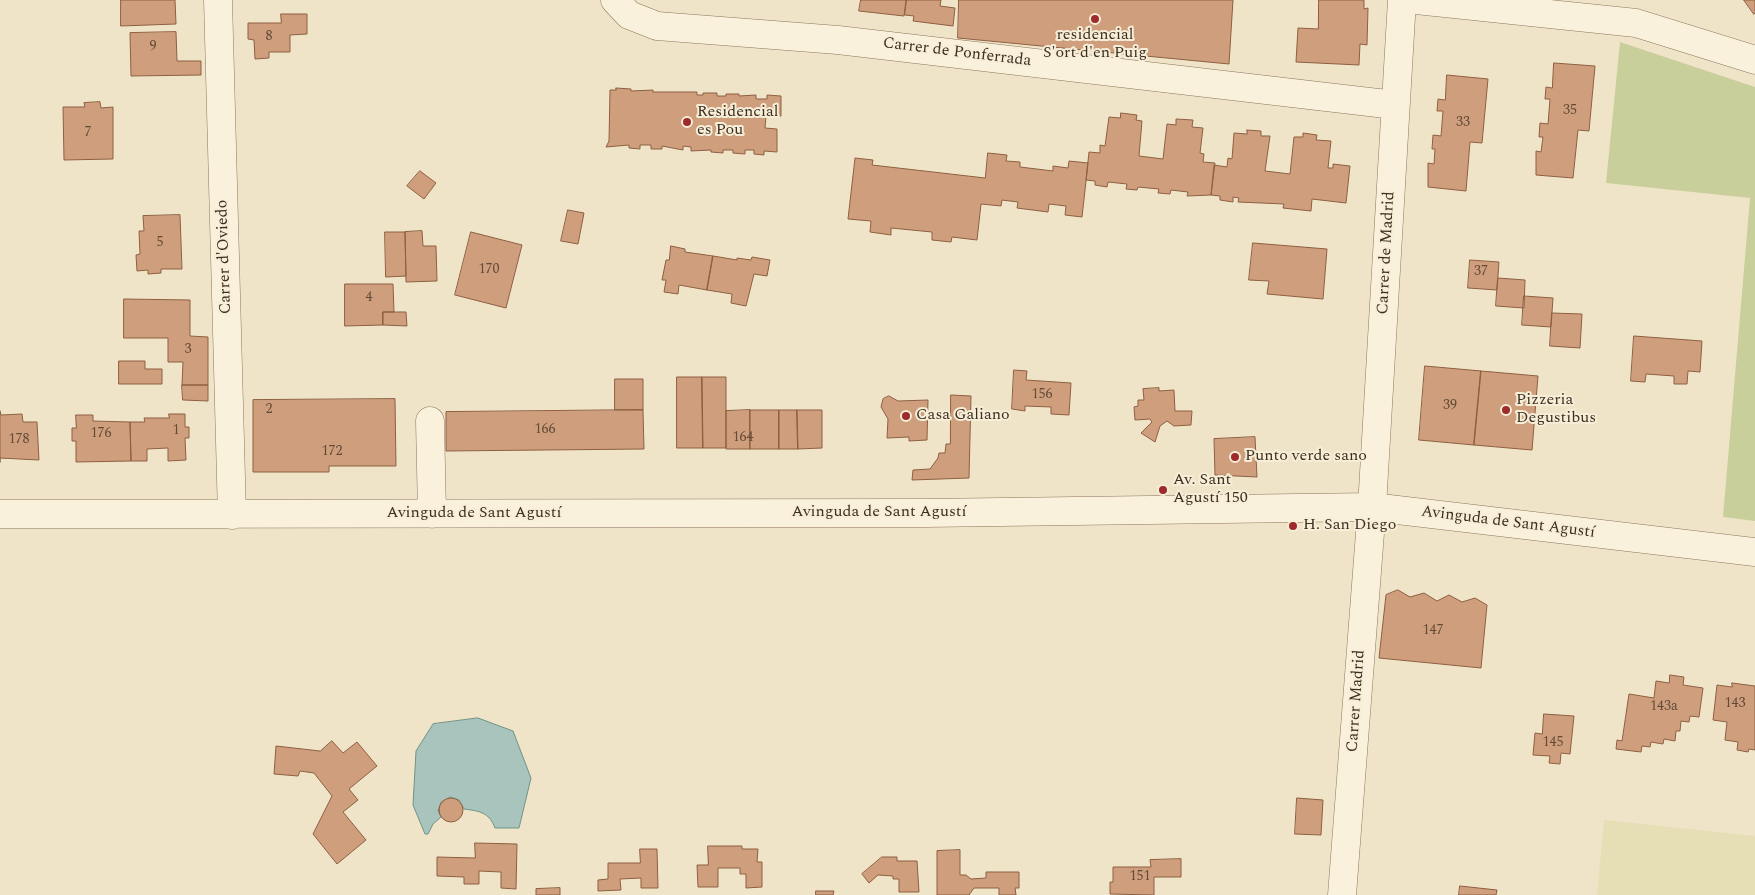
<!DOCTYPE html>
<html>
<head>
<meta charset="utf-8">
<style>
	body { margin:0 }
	canvas { display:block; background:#f0e4c8 }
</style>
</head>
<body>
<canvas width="1755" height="895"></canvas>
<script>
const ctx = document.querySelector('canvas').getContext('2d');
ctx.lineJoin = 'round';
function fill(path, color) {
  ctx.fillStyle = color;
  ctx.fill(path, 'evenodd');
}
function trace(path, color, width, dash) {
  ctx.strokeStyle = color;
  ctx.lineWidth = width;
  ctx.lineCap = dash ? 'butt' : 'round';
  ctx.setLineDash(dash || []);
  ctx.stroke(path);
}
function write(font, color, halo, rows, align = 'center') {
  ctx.font = font + ' Spectral,serif';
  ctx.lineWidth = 4;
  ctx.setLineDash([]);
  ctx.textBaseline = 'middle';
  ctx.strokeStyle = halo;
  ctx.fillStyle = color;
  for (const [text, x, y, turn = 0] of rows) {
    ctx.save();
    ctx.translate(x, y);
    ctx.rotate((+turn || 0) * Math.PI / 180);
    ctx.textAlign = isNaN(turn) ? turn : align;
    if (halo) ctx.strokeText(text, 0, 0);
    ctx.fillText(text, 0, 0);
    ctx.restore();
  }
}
fill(new Path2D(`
	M1604,820L1755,836V895H1597Z`), '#e6deb5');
fill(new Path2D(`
	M1620,42L1755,87V521L1723,517L1750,198L1606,183Z`), '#c9cf9b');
const water = new Path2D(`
	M478,718L513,731L531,778L519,828H495C489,812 479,811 464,809L459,800L450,797L441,802L438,811L441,817L433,824L428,834H425L413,805L416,751L433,724Z`);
fill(water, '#a9c4bc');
trace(water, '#6f938a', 1);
const building = new Path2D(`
	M121,0H175L176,24L121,26Z
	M861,0H906L904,16L859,11Z
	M907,0H941L940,6L955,8L953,26L913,21L914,16L905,15Z
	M959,0H1233L1229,64L958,38Z
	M1319,0H1364V9L1368,8L1367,45L1360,44L1359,65L1296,62L1298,28L1318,29Z
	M1744,0H1755V13L1754,14Z
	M281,14H307V34L290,35V52H269V58L255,59L254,40L248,39V23H281Z
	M176,32L177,61H201V75L131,76L130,33Z
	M1554,63L1595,66L1589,131L1578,130L1573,178L1536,175V151L1541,152L1543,137H1539L1540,123L1548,124L1550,99H1545L1546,87L1552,88Z
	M1447,75L1488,79L1482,143L1470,142L1466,191L1428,187V163L1434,164L1435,149H1432L1433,135L1441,136L1443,111H1437L1438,99L1445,100Z
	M616,88L631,89V91L653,90V92H697V95H703V93H717V96H726V94H739V96L756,95V99H767V95L781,96V116H766L765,128L777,129V152L764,151V155L754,154V150H745V154L733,153V150H723V153L711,152V150L691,151V147L683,146V150L662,146V149H651V145H640V149L629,148V145L606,147L609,141L610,90H616Z
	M100,102L101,108L113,107V159L64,160L63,107H85L84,103Z
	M1121,113L1137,115L1136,120L1142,121L1139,156L1163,159L1167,124L1176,125V119L1193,120L1192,127L1203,128L1200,153L1204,154L1203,162L1215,163L1211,195L1187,196L1188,192L1171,190L1170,194L1158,193L1159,189L1138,187L1137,190L1126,189L1127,184L1108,182L1107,187L1095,185V181L1086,180L1089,152L1100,153V145L1105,146L1109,117L1120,118Z
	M1247,130L1261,131V136H1270L1265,171L1290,174L1294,137H1303V133L1317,135L1316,140L1331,141L1328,168H1333V164L1350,166L1346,203L1312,199L1311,211L1283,208L1284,204L1238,202L1239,198L1233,197V202L1220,200V196L1211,195L1214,165L1227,167L1228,158L1232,159L1234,133L1247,134Z
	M988,153L1007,155L1006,161L1020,162V167L1053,171V166L1068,168L1069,161L1088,163L1082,217L1065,215L1066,206L1049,204L1048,212L1017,208L1018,202L1002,200L1001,206L981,204L977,240L952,237L951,242L932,240V232L891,228V235L870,232L871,221L848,219L855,158L873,160L872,165L985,178Z
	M420,171L436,183L424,199L407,186Z
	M568,210L584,213L578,244L561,241Z
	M180,215L182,269H161V273L148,274V270L137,271L136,255L140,254L139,231H144L143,216Z
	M422,231L423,246H436L437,281L406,282L405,232Z
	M385,232H405L406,276L386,277Z
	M471,232L522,245L506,308L455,295Z
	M1253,243L1327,249L1323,299L1267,294L1269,281L1249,280Z
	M671,246L685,249V252L713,256L707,290L679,285L678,294L664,292L666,280H662L666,260H669Z
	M713,256L737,260V258L751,260L752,257L770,260L767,276L754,274L746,306L731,303L732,294L707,290Z
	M1470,260L1499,262L1497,290L1468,288Z
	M1498,278L1525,280L1524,308L1496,306Z
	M345,284H393L394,312H383V325L345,326Z
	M1524,296L1553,298L1551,327L1522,325Z
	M124,299L190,300V336L208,337V385H182L183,362H168V338H124Z
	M383,312H406L407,326L383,325Z
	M1552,313L1582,314L1580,348L1550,346Z
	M1634,336L1702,341L1700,372L1688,371L1687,384H1674V376L1646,374L1645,382L1631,381Z
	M119,361H145V369H162V384H119Z
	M1425,366L1481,371L1474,445L1419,440Z
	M1014,370L1027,371L1026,380L1071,383L1069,415L1051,414V407L1025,406V411L1012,409Z
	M1481,371L1538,376L1532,450L1474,445Z
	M677,377H702L703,448H677Z
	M702,377H726V448H703Z
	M615,379H643V410H615Z
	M182,385H208V401L183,400Z
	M1159,388V391L1174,390L1175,411H1192L1191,425L1174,426L1167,421L1160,426L1155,442L1141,433L1152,422L1150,419L1135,420L1134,407L1138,406V400H1144L1143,389Z
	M951,395L971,396L969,478L912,480L913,470L930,469L938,458L939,453H945L946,444H950Z
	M889,396L898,401L928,400L927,440L909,441V437L887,438L888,419L881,407L883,399Z
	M395,399L396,466H329V472H253V400Z
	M643,410L644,449L446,451V412Z
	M750,410V449H726V411Z
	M750,410H779V449H750Z
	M779,410H797L798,449H779Z
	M797,410H822V448L798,449Z
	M0,411L1,415L22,414L23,422H37L39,460L0,458V462Z
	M169,414H185V427H189V438H185L186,460L168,461V448L147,449V461H131L130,422H145L144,418H169Z
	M76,415H93V421L130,422L131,461L76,462V441H72V428H76Z
	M1255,437L1257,477L1215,475L1214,439Z
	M1398,590L1410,597L1424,593L1437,601L1449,595L1462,602L1475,598L1487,605L1481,668L1379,658L1386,595Z
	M1670,675L1684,677L1683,685L1703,688L1699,717L1690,716L1689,722L1681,721L1680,731H1676L1675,741L1664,739L1663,744L1651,742L1650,747L1642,746L1641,752L1616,749L1617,740L1622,741L1629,694L1654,698L1656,681L1669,683Z
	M1732,683L1755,686V750L1749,749L1748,752L1737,750L1738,742L1725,740L1727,722L1713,720L1717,685L1732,687Z
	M1544,714L1574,716L1570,754L1561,753L1560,764L1549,763L1550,756L1533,755L1535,733L1542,734Z
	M332,741L343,753L357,742L377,766L349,789L358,800L343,812L366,840L337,864L313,834L332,796L314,773L300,771L298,776L274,774L276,746L320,751Z
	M439 810a12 12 0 1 1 24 0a12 12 0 1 1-24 0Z
	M1297,798L1323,800L1321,835L1295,834Z
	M475,843L517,844L516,889L501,888V872L479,871V884H464V877L437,876V857L475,858Z
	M708,846H742V849H758L757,862H762V887L746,888V874H740V868H718V887H698L697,865H708Z
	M640,849H657L658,888H641V878L620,879L621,890L598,891V880L608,879V863H640Z
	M960,850V875H966L971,879L986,878V872H1019V888H1015L1016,895H999V888H974L969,895H937V851Z
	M882,857H897V861H917L919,892H899V879H893V876L878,875L869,883L862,874Z
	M1181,859V877H1154V895L1110,894V882H1113V867H1151L1150,860Z
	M1460,886L1497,890L1496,895H1459Z
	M560,888V895H536V889Z
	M816,891H834L833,895H816Z`);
fill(building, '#cf9f7d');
trace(building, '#8d5f41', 1);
const minor = new Path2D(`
	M218,0L232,515
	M615,0L629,15L657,26L838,40L1395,105
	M1416,0L1636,23L1755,60
	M430,421L432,514
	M0,514L926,513L1372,507L1755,552
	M1342,895L1372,507L1402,0`);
trace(minor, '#8d765c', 29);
trace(minor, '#faf1dc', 28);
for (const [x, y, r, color] of [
	[1095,19,5,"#9e2a2b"],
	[687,122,5,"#9e2a2b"],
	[1506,410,5,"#9e2a2b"],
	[906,416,5,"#9e2a2b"],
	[1235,457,5,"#9e2a2b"],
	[1163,490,5,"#9e2a2b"],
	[1293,526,5,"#9e2a2b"]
]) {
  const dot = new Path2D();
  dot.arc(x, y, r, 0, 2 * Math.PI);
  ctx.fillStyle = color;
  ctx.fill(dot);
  trace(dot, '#f7eed8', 2);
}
write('14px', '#624a37', null, [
	["8",269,37],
	["9",153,47],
	["35",1570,111],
	["33",1463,123],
	["7",88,133],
	["5",160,243],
	["170",489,270],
	["37",1481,272],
	["4",369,298],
	["3",188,350],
	["156",1042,395],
	["39",1450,406],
	["2",269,410],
	["166",545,430],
	["1",176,431],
	["176",101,434],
	["164",743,438],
	["178",19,440],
	["172",332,452],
	["147",1433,631],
	["143",1735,704],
	["143a",1664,707],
	["145",1553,743],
	["151",1140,877]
]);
write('16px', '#3d2e20', '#f7eed8', [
	["residencial",1095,36,"center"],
	["S'ort d'en Puig",1095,54,"center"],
	["Residencial",697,113],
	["es Pou",697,131],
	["Pizzeria",1516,401],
	["Degustibus",1516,419],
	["Casa Galiano",916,416],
	["Punto verde sano",1245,457],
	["Av. Sant",1173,481],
	["Agustí 150",1173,499],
	["H. San Diego",1303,526]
], 'left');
write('16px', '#3d2e20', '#f7eed8', [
	["Carrer de Ponferrada",957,53,7],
	["Carrer de Madrid",1387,253,-87],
	["Carrer d'Oviedo",225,257,-92],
	["Avinguda de Sant Agustí",879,513],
	["Avinguda de Sant Agustí",474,514],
	["Avinguda de Sant Agustí",1508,523,7],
	["Carrer Madrid",1357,701,-86]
]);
</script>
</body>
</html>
